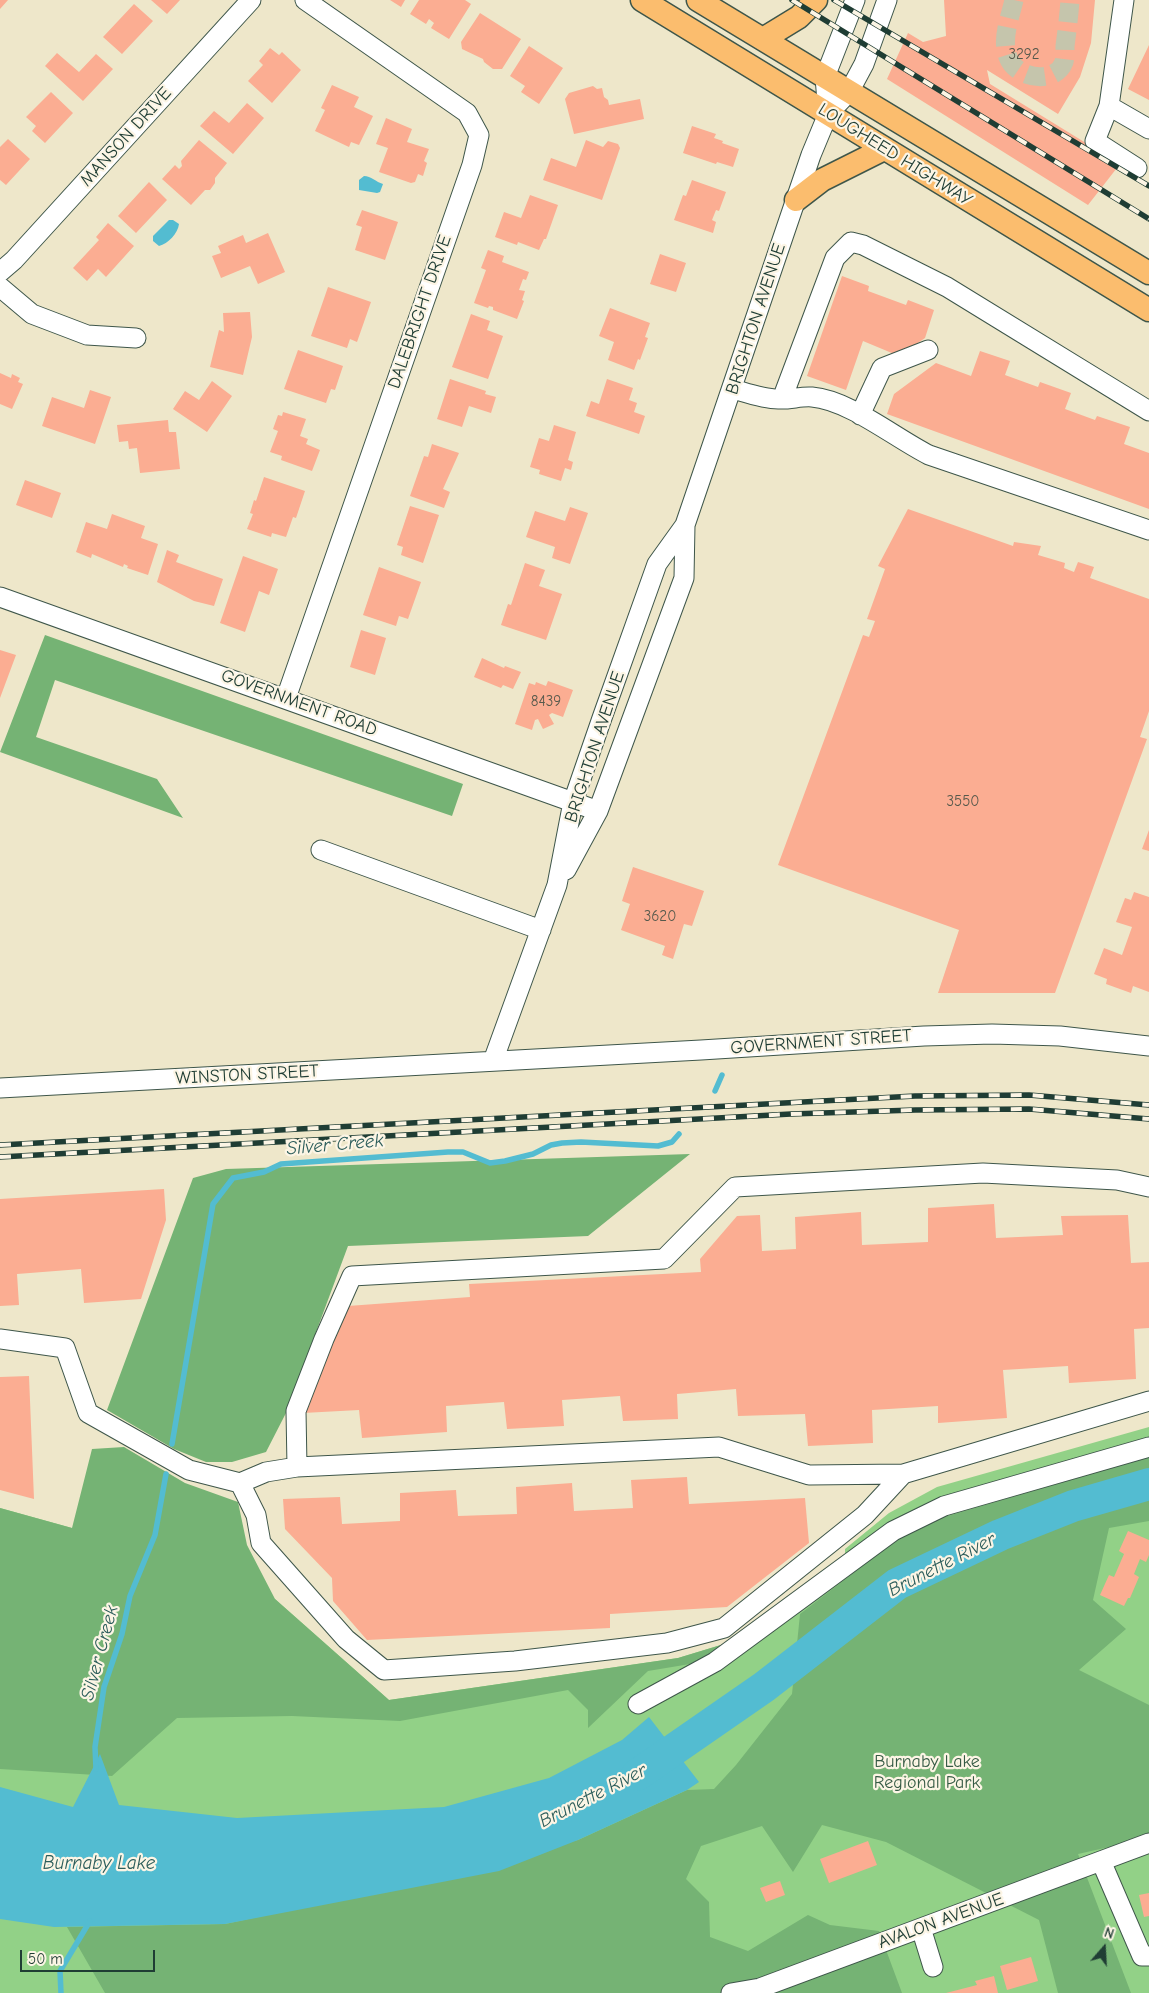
<!DOCTYPE html>
<html>
<head>
<meta charset="utf-8">
<style>
	body { margin:0 }
	#map { position:relative; width:1149px; height:1993px; overflow:hidden; background:#eee7ca; font-family:"Comic Neue",sans-serif }
	canvas { display:block }
	.north { position:absolute; left:1079px; top:1923px; width:50px; height:50px; -webkit-text-stroke:4px #fcf5e5; paint-order:stroke; rotate:19deg; font-size:14px; font-weight:700; line-height:20px; text-align:center; color:#1f3d34 }
	.north::after { content:''; display:block; margin:auto; width:18px; height:22px; background:#1f3d34; clip-path:polygon(50% 0,100% 100%,50% 72%,0 100%) }
	.scale { position:absolute; left:20px; top:1950px; width:135px; height:22px; box-sizing:border-box; border:2px solid #1f3d34; border-top:0; padding-left:6px; font-size:15px; line-height:18px; white-space:nowrap; color:#1f3d34; -webkit-text-stroke:4px #fcf5e5; paint-order:stroke }
</style>
</head>
<body>
<div id="map">
<canvas width="1149" height="1993"></canvas>
<div class="north">N</div>
<div class="scale">50 m</div>
</div>
<script>
const ctx = document.querySelector('canvas').getContext('2d');
ctx.lineJoin = 'round';
function fill(path, color) {
  ctx.fillStyle = color;
  ctx.fill(path, 'evenodd');
}
function trace(path, color, width, dash) {
  ctx.strokeStyle = color;
  ctx.lineWidth = width;
  ctx.lineCap = dash ? 'butt' : 'round';
  ctx.setLineDash(dash || []);
  ctx.stroke(path);
}
function write(font, color, halo, rows, align = 'center') {
  ctx.font = font + ' "Comic Neue",sans-serif';
  ctx.lineWidth = 4.5;
  ctx.setLineDash([]);
  ctx.textBaseline = 'middle';
  ctx.strokeStyle = halo;
  ctx.fillStyle = color;
  for (const [text, x, y, turn = 0] of rows) {
    ctx.save();
    ctx.translate(x, y);
    ctx.rotate((+turn || 0) * Math.PI / 180);
    ctx.textAlign = isNaN(turn) ? turn : align;
    if (halo) ctx.strokeText(text, 0, 0);
    ctx.fillText(text, 0, 0);
    ctx.restore();
  }
}
fill(new Path2D(`
	M1149,1427V1993H0V1508L72,1528L275,1599L389,1700L678,1658L734,1641L847,1554L845,1553V1549L889,1513L937,1487Z`), '#92d187');
fill(new Path2D(`
	M45,635L463,784L452,816L55,680L36,737L157,779L183,818L0,752Z
	M690,1154L588,1236L348,1246L286,1413L266,1452L232,1462H206L174,1449L107,1410L193,1178L226,1169Z
	M124,1447L185,1483L238,1502L247,1545L275,1599L389,1700L678,1658L734,1641L690,1664L648,1671L588,1728V1710L568,1690L400,1721L292,1716L177,1718L112,1776L0,1769V1508L72,1528L92,1449Z
	M1149,1457V1521L1109,1528L1093,1600L1126,1629L1079,1670L1149,1705V1838L1078,1854L1131,1993H1058L1039,1920L886,1842L822,1825L793,1872L762,1826L701,1846L686,1879L709,1902L710,1937L748,1951L808,1915L830,1925L879,1931L902,1993H105L67,1927L225,1924L314,1905L578,1840L687,1790L714,1789L736,1765L792,1694L800,1614L908,1531L944,1517Z`), '#75b374');
fill(new Path2D(`
	M364,176C371,176 376,182 383,184L380,192L377,193L359,190V180Z
	M169,220H173L179,224C178,233 168,244 159,246L153,241V236Z
	M649,1717L699,1782L687,1790L578,1840L499,1871L225,1924L54,1927L0,1919V1787L73,1807L100,1754L119,1805L237,1818L444,1807L549,1778L622,1740Z`), '#53bcd1');
trace(new Path2D(`
	M715,1091L722,1075
	M172,1444L213,1204L233,1178L264,1172L281,1164L448,1152H463L490,1163L505,1161L533,1154L551,1145L562,1143L581,1142L658,1146L672,1142L679,1134
	M96,1769L95,1747L104,1687L122,1634L130,1596L155,1535L166,1474
	M61,1993L60,1971L90,1921`), '#53bcd1', 5.5);
trace(new Path2D(`
	M637,1775L764,1687L897,1584L1000,1535L1073,1506L1149,1484`), '#53bcd1', 32);
fill(new Path2D(`
	M0,0H8L0,9Z
	M151,0H180L167,14Z
	M390,0H405L401,7Z
	M419,0H465L471,4L449,39L431,28L434,23L429,19L426,24L410,14Z
	M944,0H1095L1091,43L1080,77L1058,114L987,70L990,84L1120,164L1088,205L887,79L908,33L923,42L946,36Z
	M134,4L153,21L122,54L103,37Z
	M480,13L521,39L502,69H493L484,62L483,59L462,49L461,42Z
	M1149,45V100L1128,89Z
	M529,46L563,68L539,104L521,92L525,86L510,76Z
	M270,48L279,55L282,52L301,70L272,103L248,81L263,65L259,61Z
	M57,53L79,72L96,54L113,69L83,101L45,66Z
	M332,85L359,97L354,107L373,116L359,145L351,142L349,147L315,131L325,110L321,108Z
	M593,86L597,89L602,88L604,97L608,100L609,105L640,99L644,119L574,134L565,99L569,93Z
	M51,92L73,113L45,143L32,131L36,126L26,117Z
	M247,103L264,118L233,154L200,126L214,111L229,123Z
	M386,118L412,129L407,142L429,149L424,161L427,163L423,176L418,174L415,182L411,183L379,172L388,148L376,144Z
	M692,126L716,134L714,138L723,141L722,143L739,149L733,167L717,162L716,164L683,153Z
	M8,139L30,159L6,185L0,180V147Z
	M199,140L227,163L215,178V183L210,190H205L191,205L162,179L175,165L179,169L182,166L181,161Z
	M586,140L603,147L608,141L618,144L620,148L602,200L543,180L551,158L576,167Z
	M692,180L726,192L719,211L716,210L712,220L716,222L713,233L674,220L683,195L686,196Z
	M149,182L167,200L136,233L118,216Z
	M530,195L558,205L546,239H544L539,250L518,242L517,245L495,237L504,212L521,218Z
	M362,210L398,222L385,260L355,250L362,227L356,225Z
	M108,223L134,246L106,277L98,269L87,281L73,268L99,240L96,237Z
	M268,233L285,272L258,284L250,266L221,278L212,256L221,253L218,246L243,235L246,243Z
	M488,250L504,256L502,262L529,272L526,280L523,279L519,290L525,291L522,300L524,301L517,319L493,310V307L489,306L488,308L474,303L486,270L481,268Z
	M660,254L686,263L676,292L650,284Z
	M842,276L869,286L868,291L906,305L908,300L934,310L925,338L899,356L863,341L846,390L807,376Z
	M328,287L371,302L357,342L350,339L347,348L311,336Z
	M610,308L650,323L645,337L648,338L640,360L638,359L634,370L608,360L614,342L599,336Z
	M250,312L252,337L243,375L210,367L219,330L224,332L223,313Z
	M471,314L490,321L487,330L503,336L488,379L452,367Z
	M298,350L343,366L335,390L331,389L326,403L284,389Z
	M980,351L1010,361L1005,375L1038,387L1040,382L1071,393L1065,409L1095,420L1097,416L1130,427L1124,444L1149,453V509L887,414L894,394L936,363L971,376Z
	M0,373L11,378L12,374L20,378L18,382L23,384L12,409L0,404Z
	M450,379L486,391L485,394L496,397L491,413L469,406L462,427L437,419Z
	M607,379L633,388L629,400L637,403L634,412L645,416L639,434L586,416L591,401L599,404Z
	M212,381L232,396L207,432L173,409L185,391L199,400Z
	M90,390L111,397L95,444L42,426L52,397L84,408Z
	M283,412L306,419L300,436L308,439L306,444L320,450L312,471L281,460L282,456L270,452L278,431L273,429L278,415L282,416Z
	M168,420L169,432H176L180,469L140,473L137,448L129,449L128,441L119,442L117,425Z
	M554,425L576,432L568,460L573,462L571,470L565,468L561,481L539,474L540,470L530,467L539,438L549,441Z
	M432,444L459,453L443,489L450,492L444,508L410,496L424,456L428,457Z
	M264,477L305,491L296,518L293,517L286,537L272,533L271,537L247,529L253,514L250,513L254,500L256,501Z
	M25,480L61,493L52,518L16,505Z
	M410,506L439,515L423,563L401,555L403,547L397,545Z
	M570,507L588,513L570,564L552,558L555,547L526,537L535,511L565,521Z
	M908,509L1013,546L1014,542L1041,546L1038,555L1065,563L1064,568L1074,572L1078,562L1094,567L1090,578L1149,599V711L1140,737L1147,739L1055,993H938L959,930L778,865L863,635L869,637L875,621L867,619L885,569L878,566Z
	M112,514L145,526L141,538L158,544L148,575L127,568L128,566L124,564L123,567L92,554L91,558L76,552L86,522L107,529Z
	M167,550L179,555L176,562L223,579L214,606L194,601L157,582Z
	M243,556L278,569L269,595L259,591L245,632L220,623Z
	M525,563L545,570L539,586L562,594L546,640L501,625L508,604L511,605Z
	M379,567L421,582L408,619L399,616L396,626L363,615Z
	M361,630L386,638L375,675L350,667Z
	M0,650L16,655L0,698Z
	M482,658L504,668L505,666L521,672L513,689L503,685L501,688L474,677Z
	M548,681L573,690L563,717L552,713L549,715L554,724L543,729L538,719L535,720L532,730L515,724L529,683L535,685L536,682L546,686Z
	M1149,830V851L1142,849Z
	M633,867L704,891L692,926L684,924L673,959L662,955L665,946L621,930L630,904L622,901Z
	M1134,892L1149,897V992L1133,986L1131,993L1106,984L1107,979L1094,974L1104,948L1122,955L1132,927L1116,922L1125,898L1131,900Z
	M164,1189L166,1220L141,1299L84,1303L81,1269L17,1274L19,1305L0,1306V1199Z
	M994,1204L996,1238L1063,1235L1061,1216L1128,1215L1131,1263L1149,1262V1328L1134,1329L1136,1379L1069,1383L1068,1366L1003,1370L1007,1418L938,1423V1406L872,1410L873,1443L808,1446L805,1414L738,1416L736,1389L677,1394L678,1419L623,1421L620,1396L562,1400L564,1426L507,1429L504,1402L446,1406L447,1432L362,1438L359,1410L303,1413L348,1306L470,1297L469,1284L701,1272L700,1259L737,1216L760,1215L762,1251L796,1249L795,1217L861,1212L862,1245L928,1242V1208Z
	M29,1376L34,1499L0,1490V1377Z
	M687,1477L689,1504L805,1498L809,1543L727,1607L610,1614V1628L367,1640L333,1601L332,1578L285,1529L283,1499L340,1497L342,1524L400,1521V1493L456,1490L458,1516L517,1514L516,1487L572,1483L574,1511L633,1508L631,1480Z
	M1128,1531L1149,1540V1555L1146,1562L1140,1559L1134,1574L1139,1577L1130,1598H1128L1124,1606L1100,1595L1109,1575L1114,1577L1124,1554L1119,1551Z
	M868,1841L877,1865L829,1883L820,1859Z
	M780,1881L785,1895L766,1902L760,1888Z
	M1149,1893V1916L1144,1917L1139,1895Z
	M1031,1957L1038,1981L1007,1990L1000,1966Z
	M994,1976L998,1993H946L977,1985L975,1981Z`), '#fbad92');
trace(new Path2D(`
	M1014,0C1010,18 1001,39 1008,57C1015,78 1055,86 1064,62C1065,58 1065,51 1065,46C1067,31 1069,15 1070,0`), '#c5c5ac', 19, [19, 9]);
const minor = new Path2D(`
	M1124,0L1109,106L1095,141L1137,168
	M1109,106L1149,129
	M828,114L825,77L855,0
	M0,272L14,260L251,0
	M0,287L32,314L87,335L136,338
	M733,389C747,393 763,399 778,399C789,400 801,396 812,397C849,400 895,438 929,455L1149,530
	M782,399L835,258L851,242L863,245L947,287L1149,411
	M860,415L882,368L928,350
	M0,597L598,811
	M286,698L472,165L479,135L467,113L305,0
	M321,850L541,930
	M566,870L598,811L684,578L685,525
	M493,1061L557,885L573,802L602,718L657,564L685,525L811,155L828,114L849,92L864,64L887,0
	M0,1088L701,1050L924,1036L992,1034L1060,1036L1149,1046
	M0,1339L65,1348L88,1413L189,1470L240,1483L266,1472L297,1467L719,1447L809,1475L903,1474L1149,1401
	M297,1467L296,1411L324,1339L352,1276L664,1259L735,1187L983,1173L1117,1180L1149,1187
	M240,1483L256,1515L261,1543L346,1639L384,1670L515,1661L667,1643L724,1628L865,1515L903,1474
	M638,1704L715,1662L893,1531L944,1506L1149,1447
	M1101,1861L1142,1956H1149
	M921,1928L933,1967
	M731,1993L760,1988L1149,1843`);
const major = new Path2D(`
	M642,0L1149,310
	M698,0L1149,273
	M763,39L799,17L816,0
	M796,200L822,180L884,149`);
trace(minor, '#3e564a', 21);
trace(major, '#3e564a', 25);
trace(minor, '#fff', 19);
trace(major, '#fbbd6e', 22);
const rail = new Path2D(`
	M792,0L1149,219
	M834,0L1149,186
	M0,1145L915,1096L1029,1095L1149,1105
	M0,1157L791,1114L915,1110L1029,1109L1149,1119`);
trace(rail, '#1f3d34', 5.5);
trace(rail, '#fcf5e5', 4, [11]);
write('15px', '#56594c', null, [
	["3292",1024,55],
	["8439",546,702],
	["3550",963,802],
	["3620",660,917]
]);
write('18px', '#1f3d34', '#fcf5e5', [
	["MANSON DRIVE",126,137,-48],
	["LOUGHEED HIGHWAY",895,155,32],
	["DALEBRIGHT DRIVE",420,312,-71],
	["BRIGHTON AVENUE",756,319,-72],
	["GOVERNMENT ROAD",299,703,20],
	["BRIGHTON AVENUE",595,747,-72],
	["GOVERNMENT STREET",821,1042,-4],
	["WINSTON STREET",247,1075,-3],
	["AVALON AVENUE",941,1921,-20]
]);
write('18px', '#365b45', '#fcf5e5', [
	["Burnaby Lake",927,1762],
	["Regional Park",927,1783]
]);
write('italic 19px', '#2c5d5b', '#fcf5e5', [
	["Silver Creek",335,1145,-5],
	["Brunette River",942,1565,-27],
	["Silver Creek",100,1653,-75],
	["Brunette River",593,1796,-27],
	["Burnaby Lake",99,1864]
]);
</script>
</body>
</html>
